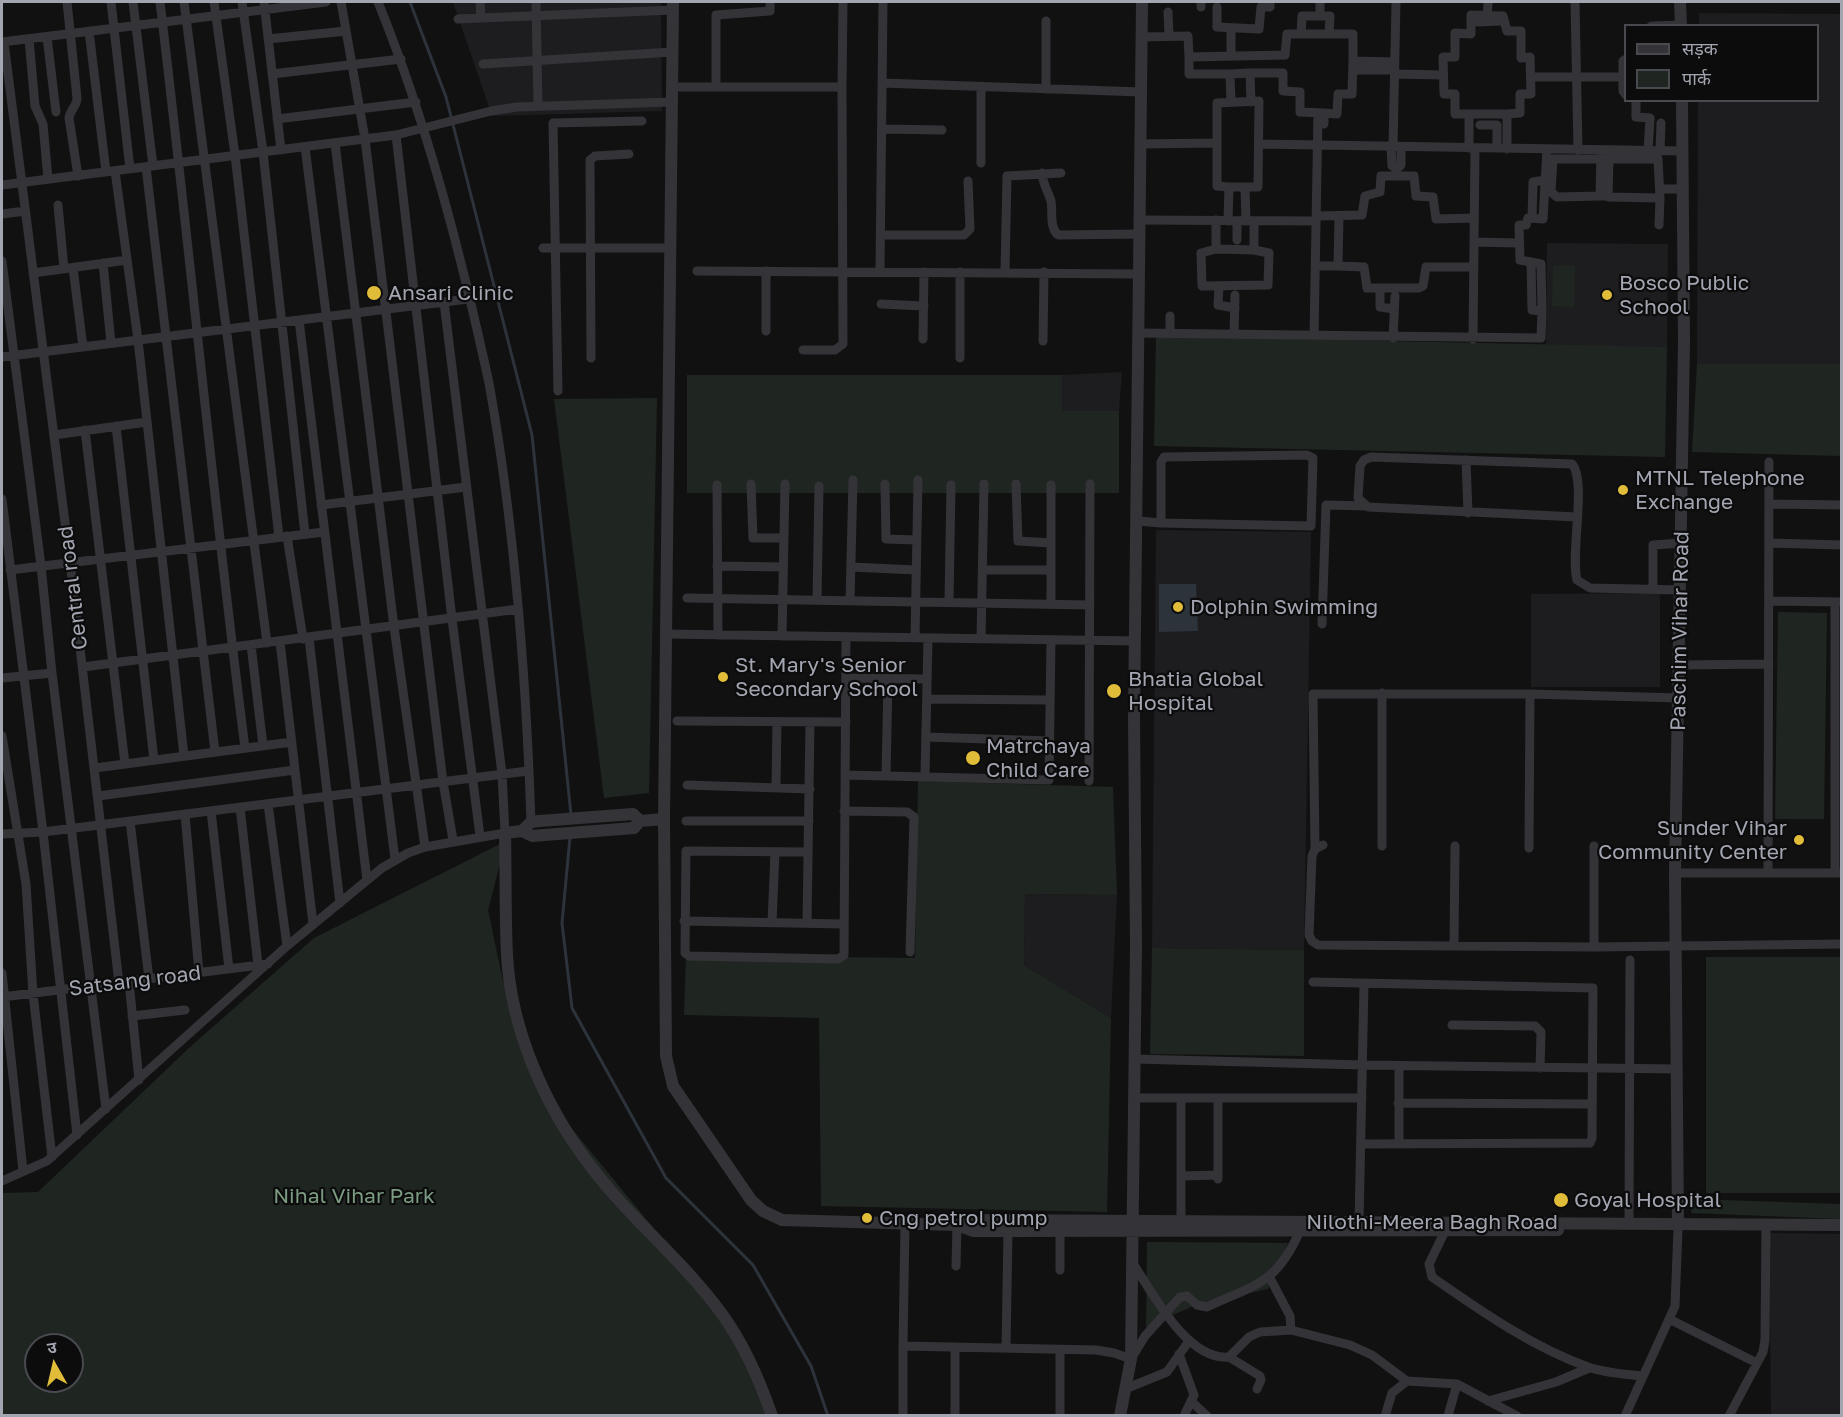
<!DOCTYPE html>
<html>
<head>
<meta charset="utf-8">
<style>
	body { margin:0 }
	#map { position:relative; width:1843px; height:1417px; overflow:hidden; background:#111112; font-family:"Golos Text","Noto Sans Devanagari",sans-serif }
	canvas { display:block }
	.frame { position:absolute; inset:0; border:3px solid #a3a6b1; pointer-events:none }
	.legend { position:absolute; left:1624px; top:24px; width:195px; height:78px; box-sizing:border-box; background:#0c0c0d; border:2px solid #484a4f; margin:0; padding:8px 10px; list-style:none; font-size:18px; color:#a3a6b1 }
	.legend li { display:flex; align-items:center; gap:12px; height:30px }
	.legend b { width:30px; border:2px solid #484a4f }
	.north { position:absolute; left:24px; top:1333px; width:60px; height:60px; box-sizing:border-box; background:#0c0c0d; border:2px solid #484a4f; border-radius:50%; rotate:352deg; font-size:16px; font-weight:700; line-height:24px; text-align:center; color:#a3a6b1 }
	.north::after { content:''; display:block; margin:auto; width:21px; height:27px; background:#e1bc39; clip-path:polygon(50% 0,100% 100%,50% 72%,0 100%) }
</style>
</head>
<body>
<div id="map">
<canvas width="1843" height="1417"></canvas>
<div class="frame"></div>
<ul class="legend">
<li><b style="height:8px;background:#343438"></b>सड़क</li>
<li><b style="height:16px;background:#1f2621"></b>पार्क</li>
</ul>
<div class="north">उ</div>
</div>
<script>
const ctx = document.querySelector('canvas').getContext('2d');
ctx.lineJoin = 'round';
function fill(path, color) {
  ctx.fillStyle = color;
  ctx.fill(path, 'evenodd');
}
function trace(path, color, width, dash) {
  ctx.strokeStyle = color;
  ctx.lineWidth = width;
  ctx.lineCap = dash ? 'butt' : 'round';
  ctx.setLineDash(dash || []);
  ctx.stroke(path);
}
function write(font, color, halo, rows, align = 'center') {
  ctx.font = font + ' "Golos Text",sans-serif';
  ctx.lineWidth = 4.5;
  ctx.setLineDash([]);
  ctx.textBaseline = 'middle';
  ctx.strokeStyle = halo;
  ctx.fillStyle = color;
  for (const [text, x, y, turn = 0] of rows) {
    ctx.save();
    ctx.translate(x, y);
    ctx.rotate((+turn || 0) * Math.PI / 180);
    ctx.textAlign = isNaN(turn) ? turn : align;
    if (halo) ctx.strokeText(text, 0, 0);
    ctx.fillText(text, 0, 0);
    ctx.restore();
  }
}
fill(new Path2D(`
	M453,2H661L662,111L492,116Z
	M1699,13L1841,14V364H1697L1698,101L1818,100V26L1699,25Z
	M1547,243L1668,244L1667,347L1546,346Z
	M1122,372L1119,411H1062V375Z
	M1156,530L1311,532L1304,950L1152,948Z
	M1660,593V687H1531V594Z
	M1025,894L1117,895L1111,1018L1024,965Z
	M1769,1233L1841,1234V1415H1771Z`), '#1d1d1f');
fill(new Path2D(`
	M1553,265L1575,266L1574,307L1552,306Z
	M1156,336L1667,347L1665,457L1154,446Z
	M1697,364H1841V456L1692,452Z
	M687,375H1062V411H1119V493H687Z
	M657,398L649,793L604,798L554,399Z
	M1778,612L1827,613L1824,819H1775Z
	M918,781L1113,787L1117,895L1025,894L1024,965L1111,1018L1107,1212L821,1206L819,1018L684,1015L686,955L915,958Z
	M506,841L488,910L503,981L554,1107L739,1332L777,1415H2V1193L38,1192L190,1047L314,938ZM36,1345H72V1381H36Z
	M1152,948L1304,950V1056L1150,1054Z
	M1706,957H1841V1193H1706Z
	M1692,1199L1841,1204V1219L1691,1213Z
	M1147,1242L1288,1243L1268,1289L1196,1305L1168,1317L1146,1341Z`), '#1f2621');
fill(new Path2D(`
	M1159,584H1196L1198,631L1159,632Z`), '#2d333b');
trace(new Path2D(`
	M410,2L446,97L532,435L571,815
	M570,837L562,923L572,1008L666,1178L753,1265L811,1366L828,1416`), '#2d333b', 3);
trace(new Path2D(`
	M67,2L77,98C77,106 70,110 69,118L78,176
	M111,2L130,169
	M133,2L153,166
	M160,2C190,250 213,499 245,748
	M184,2L267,643
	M214,2L235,155L279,537
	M242,2L263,152L305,534
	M264,2L281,150
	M341,2L365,139L443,782L453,840
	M378,2C427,123 461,254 489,383C515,527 526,675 531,822
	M480,2L481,18
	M536,2L538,106
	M1575,2L1578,150
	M1201,7V2
	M1217,7V27L1259,29L1261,7H1270V2
	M1168,12L1169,36
	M458,19L673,10
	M1487,20L1488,2
	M1478,22L1500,21
	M1651,26L1681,25
	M89,31L106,172
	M1301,34H1329L1330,16H1320
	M1329,34H1353V61
	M47,37L56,112
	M1142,37L1188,36L1189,57L1285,55L1287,34H1301L1302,16H1320V2
	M29,39L35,106L43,124L48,179
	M268,39L346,31
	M2,42L326,2
	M4,42L70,562L119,983
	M1231,56V28
	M1189,57V74H1230
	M1626,59L1623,61V91L1626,95
	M483,64L672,52
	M1353,70H1395
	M1250,73H1283V91L1300,92V112L1323,113
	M272,74L401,59
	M1395,74L1443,75
	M1531,77H1623
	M882,83L1141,92
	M716,86V15L770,11V2
	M672,87H842L843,2
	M981,87V163
	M1046,89V21
	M1636,100V117L1650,118L1648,151
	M1231,102L1230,74L1250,73L1251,102
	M277,119L416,102
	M1324,124V113L1337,114L1338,94H1352L1353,61L1395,62
	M1480,125H1497V148
	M882,129L942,130
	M396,135L452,619L480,836
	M335,143L394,627L425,847
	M1140,144L1216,143
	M1259,144L1683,151
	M305,147L395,859
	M1391,147L1392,166L1397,169L1401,165V147
	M1393,147L1396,2
	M1469,148V114
	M1507,149V114H1455V94H1444L1443,57H1455V33L1471,34V15L1503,16L1507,31H1521V58L1530,57L1531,94H1520V113L1507,114
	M1660,151L1661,123
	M1601,155L1600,196H1606
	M1609,159H1658L1660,198L1608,197L1609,159V157
	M146,167L215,752
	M115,171L138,340L184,756
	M1042,173C1043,185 1048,191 1051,201C1053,212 1049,227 1058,235L1139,234
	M2,185L396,135L491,111L517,107L672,102
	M1245,187L1246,221
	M1660,189H1684
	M1600,196L1557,197L1551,192L1553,159H1601
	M58,205L64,269
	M2,214L25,211
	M1316,216L1362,215L1365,196L1380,192L1381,176H1414L1416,196L1433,197L1436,219L1474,218
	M1339,216L1338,266L1364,267L1367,288H1419L1423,286L1426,267H1474
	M1532,218L1533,182L1545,180
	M1139,220L1316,221
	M1216,220V249L1201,253L1202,286L1268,285L1269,253L1254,250V221
	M1228,221L1229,187H1258L1259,101L1217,103V186L1229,187
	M1237,221V240
	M1659,225L1660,198
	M881,235H964L970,229L968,181
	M1474,242L1517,243
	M543,248H670
	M1216,249L1254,250
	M2,261L41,566L52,673L106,1109
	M1531,262L1541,264L1542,311
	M103,263L111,343
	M1316,266H1338
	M73,268L83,347
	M697,271L1139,274
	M766,271V331
	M880,271L883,2
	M1005,272L1007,176L1061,173
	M33,273L127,260
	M1219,286L1218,305L1235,308
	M1380,288V307L1394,309
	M881,304L924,306
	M1170,316V334
	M299,320L367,880
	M1138,333L1541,338L1542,311L1532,310L1531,262L1520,260L1519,225H1526L1528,218L1543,219L1547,149
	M1234,335L1235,295
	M1314,336L1318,113
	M1393,338L1395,296
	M923,339L924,272
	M1473,339L1475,148
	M1043,341L1044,272
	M803,350H835L843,344L842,87
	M2,357L468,299
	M591,358L590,160L595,156L629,154
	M960,358V272
	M558,391L553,123L642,121
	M116,426L154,760
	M85,430L125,764
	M54,435L147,422
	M1466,460L1468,513
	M751,484L753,538H784
	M885,484L886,539L917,540
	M1016,484L1018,541L1051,543
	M717,485L718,635
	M2,499L43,832L77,1135
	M1770,504L1842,505
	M321,505L466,487
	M1577,517L1368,507L1358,498L1360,466L1364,460L1371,457L1572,464C1587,481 1570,554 1577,580L1590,588L1681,590
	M1138,521L1161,523L1311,526L1313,458L1307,455L1164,457L1161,462V523
	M287,536L303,639
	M1769,543L1842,545
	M717,566L783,567
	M851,567L916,570
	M10,570L324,532
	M983,570H1051
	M1653,589V545L1682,543
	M687,598L1090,605
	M817,600L819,486
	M850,601L853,480
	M1769,601L1842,602
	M949,602L951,485
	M1835,602V873
	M1051,604V485
	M1322,624L1326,505L1365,506
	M666,634L1136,641
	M782,636L785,484
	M309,638L340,903
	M915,638L918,480
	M981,639L984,484
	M280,642L313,924
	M251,645L263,746
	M1680,665L1769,664
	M83,667L518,609
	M2,678L52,673
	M846,678L927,679
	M1382,693V846
	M927,699L1050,700
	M677,721L846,722
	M2,736L26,884L33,994L52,1157
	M926,737L1049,741
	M95,768L292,742
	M845,775L1049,780L1051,640
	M886,776L888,679
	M925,776L928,638
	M1089,781L1090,484
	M687,785L810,789
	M776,788L777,722
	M98,796L295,770
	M268,804L287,946
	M240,807L258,965
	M211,811L229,969
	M844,811L907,812L914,817L910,952
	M185,814L199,973
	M130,821L149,979
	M686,821H809
	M2,834L43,832L528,771
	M1323,845L1315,849L1312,856L1309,935L1312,941L1318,945L1594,947L1842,944
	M1594,846V947
	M1529,848L1530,694
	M1315,849L1313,694H1530L1680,698
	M808,852L686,851L685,953L689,956L838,959L844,955L846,637
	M1675,873H1842
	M1768,873L1769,462
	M684,921L843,924
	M772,923L775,852
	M807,923L810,722
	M1454,945L1455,846
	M2,973L23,1171
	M129,982L139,1080
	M1313,982L1593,988L1592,1138L1590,1143L1361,1144
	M2,997L268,964
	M132,1016L185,1010
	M1452,1025L1535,1026L1541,1032L1540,1068
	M1134,1059L1363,1065L1677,1069
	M1134,1098H1362
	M1181,1098V1222
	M1218,1098V1179
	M1398,1103L1592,1104
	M1399,1144V1066
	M1181,1176L1218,1175
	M2,1181L47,1161L287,946L382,868L408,853L425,847L505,833L502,774L444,302
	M1359,1222L1364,984
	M1629,1222L1630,960
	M905,1223L903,1346L1096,1350L1114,1353L1131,1359L1145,1336L1180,1297L1187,1296L1197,1305L1207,1307C1256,1284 1275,1285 1299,1233
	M1445,1225V1231L1429,1264L1432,1277C1481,1311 1532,1347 1588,1367C1605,1373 1624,1374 1642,1376
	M1060,1231V1270
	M1132,1262C1152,1292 1187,1361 1229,1357L1249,1337L1260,1332L1291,1330L1350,1345L1372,1355L1407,1381L1457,1384L1517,1416
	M956,1266L957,1225
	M1270,1278L1290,1316L1291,1330
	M1671,1320L1757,1363
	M903,1346V1416
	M955,1347V1416
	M1006,1348L1008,1231
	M1060,1350V1416
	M1179,1354L1194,1395L1184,1416
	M1229,1357L1260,1376L1261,1380L1257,1389
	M1125,1389L1167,1372L1189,1341
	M1488,1401L1556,1382L1589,1368
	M1192,1402L1207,1416
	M1385,1416L1392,1393L1407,1381
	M1448,1416L1457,1384
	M1625,1416L1675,1306L1678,1229
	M1729,1416L1763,1352L1765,1340L1766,1223`), '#343438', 9);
trace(new Path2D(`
	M673,2L664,819L666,1056L673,1086L751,1200L763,1211L782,1220L957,1225L975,1220L1842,1225
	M1680,2L1681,26
	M664,819L640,821L634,828L532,836L522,831L505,833C506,874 505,915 507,955C511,1030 545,1106 589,1164C629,1218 683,1260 722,1314C743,1343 760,1381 772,1416
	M522,831L531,822L539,821L633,814L640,821
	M957,1225L973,1231H1008L1558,1230
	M1678,1227L1675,873L1684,342L1682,100
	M1120,1416L1131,1359L1136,945L1134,718L1142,2`), '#343438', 12);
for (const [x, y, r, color] of [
	[374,293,8,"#e1bc39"],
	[1607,295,6,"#e1bc39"],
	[1623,490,6,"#e1bc39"],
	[1178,607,6,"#e1bc39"],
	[723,677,6,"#e1bc39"],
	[1114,691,8,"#e1bc39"],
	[973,758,8,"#e1bc39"],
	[1799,840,6,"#e1bc39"],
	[1561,1200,8,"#e1bc39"],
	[867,1218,6,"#e1bc39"]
]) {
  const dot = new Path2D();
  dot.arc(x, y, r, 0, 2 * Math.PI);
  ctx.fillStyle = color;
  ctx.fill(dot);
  trace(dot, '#0c0c0d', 2);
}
write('21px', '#a3a6b1', '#0c0c0d', [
	["Bosco Public",1619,283],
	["School",1619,307],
	["Ansari Clinic",388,293],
	["MTNL Telephone",1635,478],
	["Exchange",1635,502],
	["Dolphin Swimming",1190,607],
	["St. Mary's Senior",735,665],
	["Secondary School",735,689],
	["Bhatia Global",1128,679],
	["Hospital",1128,703],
	["Matrchaya",986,746],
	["Child Care",986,770],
	["Sunder Vihar",1787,828,"right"],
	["Community Center",1787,852,"right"],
	["Goyal Hospital",1574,1200],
	["Cng petrol pump",879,1218]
], 'left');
write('21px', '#a3a6b1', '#0c0c0d', [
	["Central road",73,588,-97],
	["Paschim Vihar Road",1680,631,-89],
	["Satsang road",135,981,-7],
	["Nilothi-Meera Bagh Road",1432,1222]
]);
write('21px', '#7b9b81', '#0c0c0d', [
	["Nihal Vihar Park",354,1196]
]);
</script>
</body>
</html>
